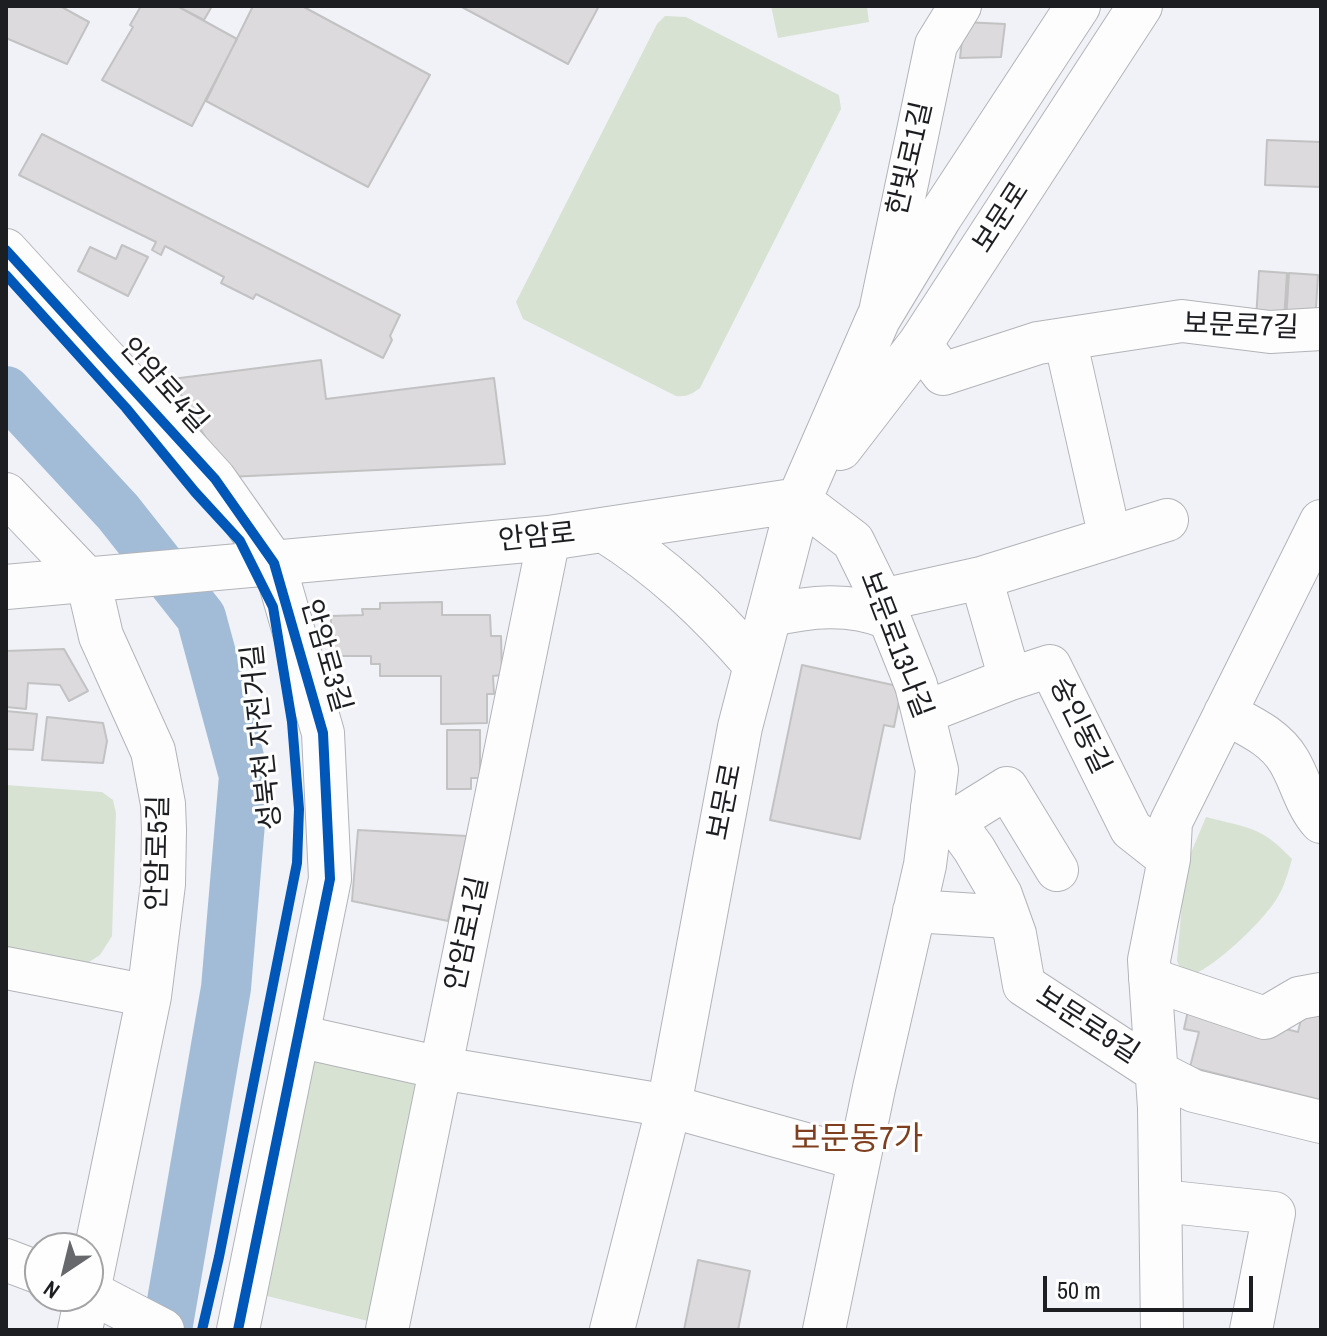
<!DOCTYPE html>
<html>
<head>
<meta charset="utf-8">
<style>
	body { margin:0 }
	#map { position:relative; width:1327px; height:1336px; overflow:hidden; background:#f0f2f7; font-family:"Archivo Narrow",sans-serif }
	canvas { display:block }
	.frame { position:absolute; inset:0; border:8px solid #1c1e21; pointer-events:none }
	.north { position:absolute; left:24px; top:1232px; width:80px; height:80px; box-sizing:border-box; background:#fefefe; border:2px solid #a4a4a6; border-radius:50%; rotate:215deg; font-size:22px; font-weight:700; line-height:32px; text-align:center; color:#1c1e21 }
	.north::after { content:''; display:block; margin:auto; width:28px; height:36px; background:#66686c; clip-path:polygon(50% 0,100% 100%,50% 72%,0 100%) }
	.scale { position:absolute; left:1043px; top:1276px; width:210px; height:36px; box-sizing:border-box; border:4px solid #1c1e21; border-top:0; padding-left:10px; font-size:24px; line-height:28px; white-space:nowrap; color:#1c1e21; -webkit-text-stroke:6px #fefefe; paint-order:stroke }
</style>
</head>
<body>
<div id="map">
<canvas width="1327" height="1336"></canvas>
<div class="frame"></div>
<div class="north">N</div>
<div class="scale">50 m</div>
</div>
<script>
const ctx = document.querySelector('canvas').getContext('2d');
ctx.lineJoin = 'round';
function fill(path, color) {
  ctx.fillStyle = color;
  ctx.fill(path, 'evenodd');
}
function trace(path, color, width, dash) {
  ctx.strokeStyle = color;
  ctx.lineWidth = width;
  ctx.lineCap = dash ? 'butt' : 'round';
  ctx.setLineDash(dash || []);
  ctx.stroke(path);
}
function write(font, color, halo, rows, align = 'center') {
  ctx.font = font + ' "Archivo Narrow","Noto Sans KR",sans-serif';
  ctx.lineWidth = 6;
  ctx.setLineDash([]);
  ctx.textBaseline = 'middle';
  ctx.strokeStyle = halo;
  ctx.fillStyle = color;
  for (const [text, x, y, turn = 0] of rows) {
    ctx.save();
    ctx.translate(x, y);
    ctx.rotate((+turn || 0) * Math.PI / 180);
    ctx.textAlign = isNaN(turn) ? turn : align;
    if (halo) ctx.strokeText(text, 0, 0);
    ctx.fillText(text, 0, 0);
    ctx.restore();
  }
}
fill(new Path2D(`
	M771,6H867L869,22L778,38Z
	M665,16L686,17L839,95L841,109L700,388C692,394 687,397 676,396L523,319L516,302L657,24Z
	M6,785L102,792L113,800L116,813L112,936L100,955L86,964L6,953Z
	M1206,817C1248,828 1261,826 1292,859C1288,873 1284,888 1276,900C1260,924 1217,965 1192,975L1182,972L1177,961L1185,867Z
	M310,1057L425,1076L376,1323L267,1296Z`), '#d8e2d3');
trace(new Path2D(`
	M6,391L118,512L201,617L244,776L226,988L167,1330`), '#a2bcd8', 50);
const building = new Path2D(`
	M6,6H60L89,22L67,64L6,38Z
	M141,6H177L237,39L192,126L102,80L133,27L130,25Z
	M177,6H212L204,20Z
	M253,6H302L430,75L368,187L206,101Z
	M460,6H599L568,64Z
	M964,22L1005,24L1001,57L960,58Z
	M42,134L400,315L390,336L392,340L383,358L256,294L253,299L221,283L224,277L165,246L161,255L152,250L156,242L19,175Z
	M1267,140L1321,142V187L1265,185Z
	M122,245L148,257L128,296L78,271L90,247L116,259Z
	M1259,271L1287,273L1284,321L1256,319Z
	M1289,273L1318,275L1315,323L1286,321Z
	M321,360L326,399L494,378L505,464L228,477L172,379Z
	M442,602V615H490L491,636H501L502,675L493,676L494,694H487V723L441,724V676H380V664H371V656H331V616L363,615L362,609H380V603Z
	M64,649L88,691L69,701L60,685L28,683L26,709L6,707V651Z
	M802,665L902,687L894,727L884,725L860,839L770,820Z
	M6,711L37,714L33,750L6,749Z
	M47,717L103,723L107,741L103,763L42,760Z
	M447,730H480V778H471V789H447Z
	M358,830L467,836L448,921L352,901Z
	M1189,1006L1298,1032L1303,1011L1321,1016V1100L1190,1067L1199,1032L1184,1029Z
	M698,1260L750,1271L738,1330H684Z`);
fill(building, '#dcdadc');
trace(building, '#c3c2c3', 2);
const minor = new Path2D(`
	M6,250L215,479L274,563L323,733L330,879L238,1330
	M880,312L936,45L960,6
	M1065,339L1110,538
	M920,344L943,374L1038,343L1182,321L1270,332L1321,329
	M6,494L88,580
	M799,500L853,541L882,600L916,685L937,770L925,865L874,1088L824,1330
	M981,578L1010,679L1050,666L1131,829L1169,859
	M882,600L981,578L1167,520
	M768,616C811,606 848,602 889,618
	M923,713L1010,679
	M1225,713C1249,726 1275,737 1289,761C1301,781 1305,804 1321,822
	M932,807L951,817L974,849L1001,895L1015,934L1024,985L1157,1072L1194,1091L1321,1122
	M954,821L1007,788L1057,870
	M914,911L1008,917
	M6,968L149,996
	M1150,979L1265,1018L1299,998L1321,994
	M298,1036L441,1068L669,1106L859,1159
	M1162,1201L1274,1213L1251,1330
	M6,1260L40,1273
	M88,1291L163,1330
	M387,1330L549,538
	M1162,1330L1159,1108L1149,960L1169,859L1171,822L1321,521`);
const major = new Path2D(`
	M840,448L920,344L1140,6
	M604,530C663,567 710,612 755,664
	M88,580L101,636L153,751L163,804L164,830L163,884L149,996L88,1291
	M6,587L549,538L799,500
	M80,1330L87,1296
	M612,1330L669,1106L740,727L799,500L878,319L939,218L1078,6`);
trace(minor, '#b2b4b8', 44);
trace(major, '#b2b4b8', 46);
trace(minor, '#fdfdfe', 42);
trace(major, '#fdfdfe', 44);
trace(new Path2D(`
	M6,250L215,479L274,563L323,733L330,879L238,1330
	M6,275L126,408L195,492L240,541L273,607L292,722L299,809L297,863L219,1257L202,1330`), '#0057b8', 10);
write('28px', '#1c1e21', '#fefefe', [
	["한빛로1길",911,159,-77],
	["보문로",1002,218,-57],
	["보문로7길",1241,327,2],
	["안암로4길",163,386,48],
	["안암로",537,538,-6],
	["보문로13나길",895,645,69],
	["안암로3길",325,656,74],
	["숭인동길",1079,726,64],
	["성북천 자전거길",263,737,-96],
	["보문로",726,802,-79],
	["안암로5길",159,853,-89],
	["안암로1길",468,934,-78],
	["보문로9길",1087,1026,33]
]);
write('32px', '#7f3e1e', '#fefefe', [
	["보문동7가",857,1140]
]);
</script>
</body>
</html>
